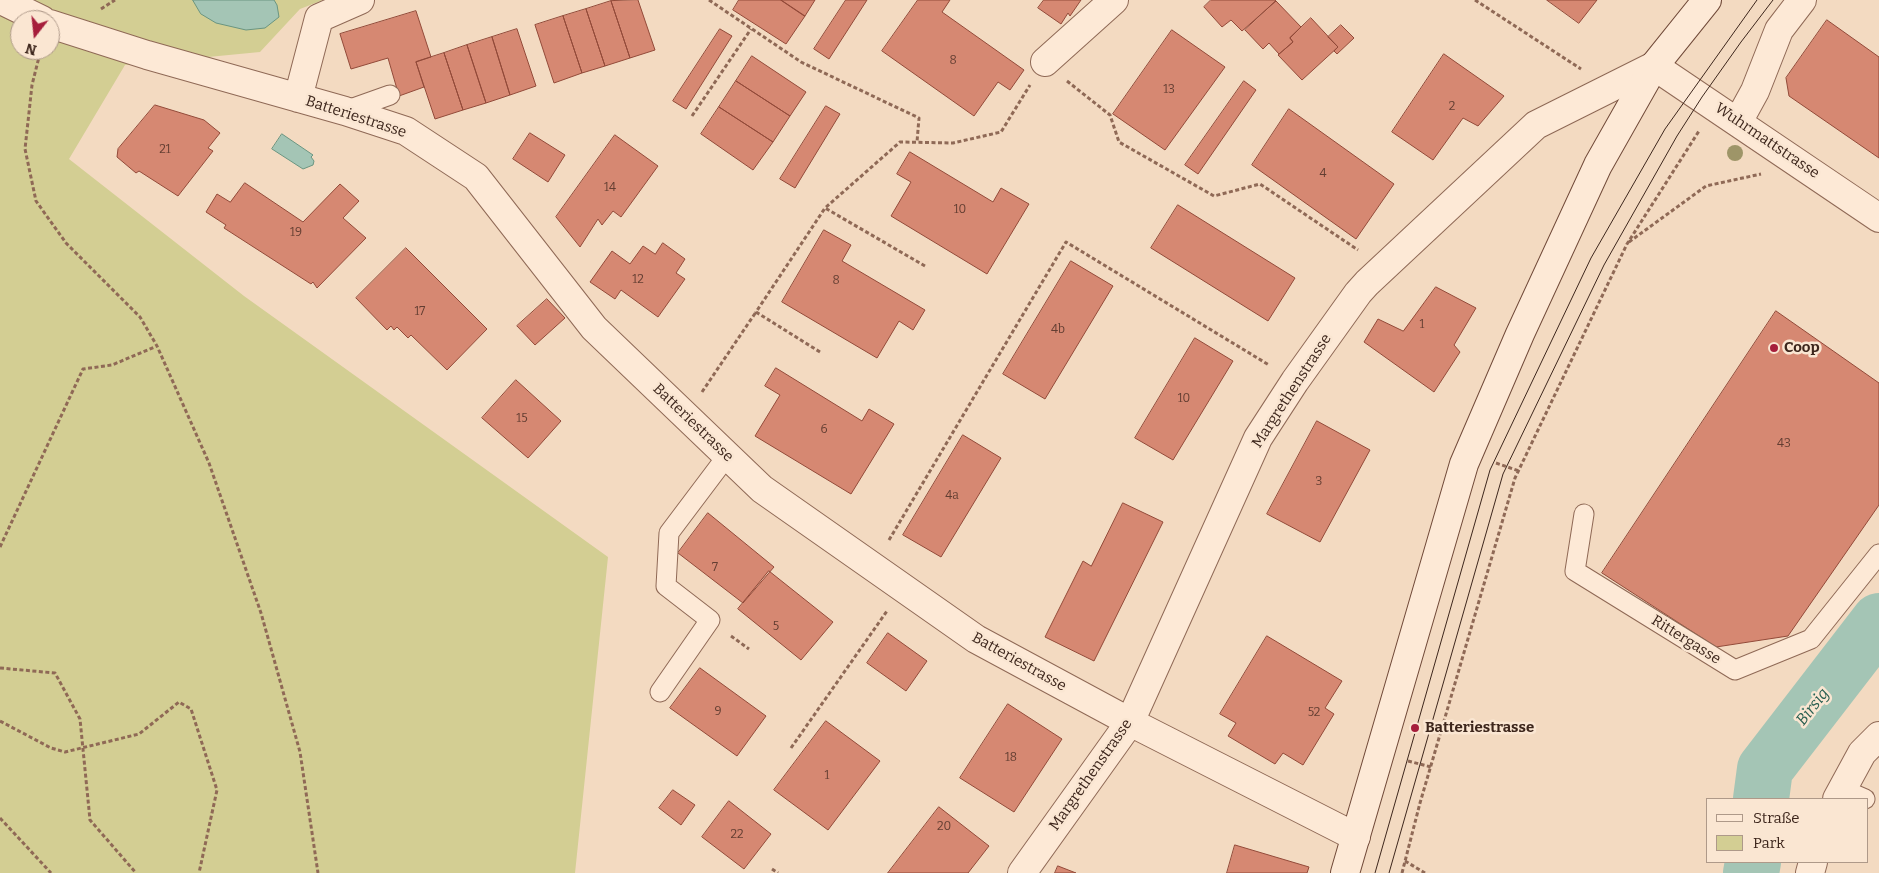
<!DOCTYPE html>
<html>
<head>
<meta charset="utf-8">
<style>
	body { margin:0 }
	#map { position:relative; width:1879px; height:873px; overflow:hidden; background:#f3dac1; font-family:Bitter,serif }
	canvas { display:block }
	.legend { position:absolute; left:1706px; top:798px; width:162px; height:65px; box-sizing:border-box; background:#fae6d2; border:1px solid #ae9989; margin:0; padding:6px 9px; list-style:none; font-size:15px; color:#3d261c }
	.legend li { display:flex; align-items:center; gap:10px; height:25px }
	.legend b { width:25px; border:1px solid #ae9989 }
	.north { position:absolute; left:10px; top:10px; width:50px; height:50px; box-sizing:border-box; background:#fae6d2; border:1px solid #ae9989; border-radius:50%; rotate:196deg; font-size:14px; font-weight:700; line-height:20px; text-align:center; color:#3d261c }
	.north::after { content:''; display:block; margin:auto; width:18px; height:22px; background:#a61e3b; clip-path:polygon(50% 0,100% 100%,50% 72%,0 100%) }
</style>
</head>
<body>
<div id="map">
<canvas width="1879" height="873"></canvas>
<ul class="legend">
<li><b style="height:6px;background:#fde9d6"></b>Straße</li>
<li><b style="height:14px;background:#d3ce93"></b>Park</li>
</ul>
<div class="north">N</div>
</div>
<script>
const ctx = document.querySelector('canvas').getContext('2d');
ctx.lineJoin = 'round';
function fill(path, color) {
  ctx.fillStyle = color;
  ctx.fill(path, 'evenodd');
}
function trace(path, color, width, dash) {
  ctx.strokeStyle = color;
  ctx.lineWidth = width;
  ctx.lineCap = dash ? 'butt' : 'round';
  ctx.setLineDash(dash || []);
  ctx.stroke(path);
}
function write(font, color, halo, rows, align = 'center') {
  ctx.font = font + ' Bitter,serif';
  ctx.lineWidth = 5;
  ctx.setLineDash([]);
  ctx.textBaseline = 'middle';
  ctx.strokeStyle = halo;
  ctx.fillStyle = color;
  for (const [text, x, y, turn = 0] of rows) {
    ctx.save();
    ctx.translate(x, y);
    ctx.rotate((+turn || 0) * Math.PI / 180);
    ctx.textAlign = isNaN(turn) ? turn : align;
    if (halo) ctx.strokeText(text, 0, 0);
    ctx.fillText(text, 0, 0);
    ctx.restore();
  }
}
fill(new Path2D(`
	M0,0H323L300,9L260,52L125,65L69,159L244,296L608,557L575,873H0ZM20,20H50V50H20Z`), '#d3ce93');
const water = new Path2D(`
	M193,0H274L277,5L279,17L265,28L246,30L216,23L201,14Z
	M282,134L313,155L311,157L314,161L313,165L303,169L272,149Z`);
fill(water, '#a4c5b5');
trace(water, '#6a9581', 1);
trace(new Path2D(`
	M1761,799L1765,769L1879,621
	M1751,873L1753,862`), '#a4c5b5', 56);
const building = new Path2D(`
	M638,0L655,50L630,58L611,1Z
	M739,0H781L805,16L786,44L733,10Z
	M781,0H815L805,16Z
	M846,0H867L829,59L814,49Z
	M918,0H950L942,12L1024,70L1010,90L998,82L974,116L882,51Z
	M1044,0H1081L1070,16L1068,13L1061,24L1038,8Z
	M1211,0H1275L1276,1L1242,31L1231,20L1222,27L1204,7Z
	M1547,0H1597L1579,23Z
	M611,1L630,58L605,66L586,9Z
	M1276,1L1301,27L1290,38L1293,42L1279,54L1269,43L1263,49L1245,30Z
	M586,9L605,66L582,73L563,16Z
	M416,11L431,57L416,62L424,87L399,96L388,58L351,69L340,34Z
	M563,16L582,73L554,83L535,25Z
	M1311,18L1338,47L1302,80L1278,55L1293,42L1290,38Z
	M1827,20L1879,57V158L1789,96L1786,78Z
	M1341,25L1354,38L1337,54L1334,51L1338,47L1328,37Z
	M517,29L536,86L510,95L492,37Z
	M720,29L732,36L686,109L673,101Z
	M1172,30L1225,67L1165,150L1113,114Z
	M492,37L510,95L486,103L467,45Z
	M467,45L486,103L463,110L444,53Z
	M444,53L463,110L435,119L416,62Z
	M1444,54L1504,96L1478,126L1463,118L1433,160L1392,132Z
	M752,56L806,92L790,116L736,81Z
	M736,81L790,116L773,142L719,107Z
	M1244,81L1256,90L1198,174L1185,165Z
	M155,105L204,120L220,133L208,148L213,151L178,196L139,171L136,173L117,157L118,149Z
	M826,106L840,114L795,188L780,179Z
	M719,107L773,142L753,170L701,134Z
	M1289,109L1394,184L1356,239L1252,165Z
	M530,133L565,155L548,182L513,159Z
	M615,135L658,166L621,217L613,211L602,225L598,219L580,247L556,217Z
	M910,152L993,202L1001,188L1029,204L987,274L891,216L911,182L897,174Z
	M245,183L303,222L340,184L359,201L343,218L366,238L317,288L313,282L311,284L224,228L226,225L206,212L217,194L230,202Z
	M1178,205L1295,278L1268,321L1151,248Z
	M824,230L851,245L842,261L925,310L913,330L899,321L877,358L782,302Z
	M663,243L685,259L676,273L685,279L658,317L621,290L615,299L590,282L612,251L630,264L643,246L655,254Z
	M406,248L487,329L447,370L411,335L408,338L397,327L394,330L391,326L387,330L356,298Z
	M1071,261L1113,286L1045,399L1003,374Z
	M1436,287L1476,308L1454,345L1460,352L1434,392L1364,342L1378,319L1403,331Z
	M547,299L565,318L535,345L517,326Z
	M1776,311L1879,383V505L1788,636L1716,647L1602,573Z
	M1195,338L1233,361L1173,460L1135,438Z
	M776,368L862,421L869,409L894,424L851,494L755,436L780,395L765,386Z
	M516,380L561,421L528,458L482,418Z
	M1317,421L1370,450L1320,542L1267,514Z
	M963,435L1001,458L941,557L903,535Z
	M1123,503L1163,522L1094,661L1045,637L1083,561L1091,566Z
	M708,513L774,567L743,603L678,553Z
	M769,571L833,622L801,660L738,609Z
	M888,633L927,661L906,691L867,663Z
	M1267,636L1342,681L1325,708L1334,714L1303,765L1283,753L1275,764L1228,736L1236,723L1220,714Z
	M700,668L766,716L737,756L670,708Z
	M1008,704L1062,739L1014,812L960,778Z
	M826,721L880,761L828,830L774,790Z
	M673,790L695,805L681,825L659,808Z
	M729,801L771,834L744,869L702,837Z
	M939,807L989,846L968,873H888Z
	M1235,845L1309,867L1307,873H1227Z
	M1058,866L1076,873H1055Z`);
fill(building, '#d68872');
trace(building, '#924a39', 1);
const lane = new Path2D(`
	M345,111L390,95
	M1584,514L1575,571L1735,670L1811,639L1879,554
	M660,692L710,620L666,586L669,533L727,456
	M1842,789L1865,799`);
const street = new Path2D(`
	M1,0L42,20
	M50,24L147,55L345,111L406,131L476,177L594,328L762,489L976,639L1130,722L1356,837
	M1045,62L1114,0
	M298,98L319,18L360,0
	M1738,122L1755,91L1779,30L1802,0
	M1837,799L1862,753L1879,736
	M1022,873L1130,722L1258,438L1295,381L1358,293L1367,283L1536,125L1654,66L1879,218
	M1810,873L1813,862`);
const secondary = new Path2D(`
	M1345,873L1464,464L1520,334L1598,165L1654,66L1707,0`);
trace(lane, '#8f6956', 21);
trace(street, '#8f6956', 30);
trace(secondary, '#714a39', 30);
trace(new Path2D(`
	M709,0L801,62L919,118L917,142
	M1475,0L1581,69
	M101,9L115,0
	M40,53L32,85L25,149L36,201L66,243L140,317L157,346L209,463L261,613L300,752L318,873
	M1067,81L1110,115L1119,142L1214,196L1260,184L1358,250
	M692,116L751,29
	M1629,242L1706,186L1761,174
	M925,266L825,208L900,142L953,143L1001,132L1030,85
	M820,352L756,312L825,208
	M702,392L756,312
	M1496,463L1519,471
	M889,540L1066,242L1269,365
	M0,547L83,369L112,365L157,346
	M731,636L749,649
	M0,668L55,673L80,719L90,820L136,873
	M0,721L51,748L65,752L139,734L179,702L191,709L217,790L199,873
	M791,748L887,611
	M1408,761L1431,767
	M0,818L51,873
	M1405,861L1425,873
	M772,869L778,873
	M1402,873L1420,803L1515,478L1627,244L1699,131`), '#8f6956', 3, [4, 2.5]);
trace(lane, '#fde9d6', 19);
trace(street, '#fde9d6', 28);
trace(secondary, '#fde9d6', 28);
trace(new Path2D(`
	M1375,873L1490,470L1591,258L1665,129L1757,0
	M1389,873L1503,474L1604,265L1677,136L1702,97L1741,42L1773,0`), '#3d261c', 1);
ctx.fillStyle = '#9e9568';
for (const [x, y] of [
	[1735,153]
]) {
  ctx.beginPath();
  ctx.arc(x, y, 8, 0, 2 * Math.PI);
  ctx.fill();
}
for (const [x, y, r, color] of [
	[1774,348,5,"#a61e3b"],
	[1415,728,5,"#a61e3b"]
]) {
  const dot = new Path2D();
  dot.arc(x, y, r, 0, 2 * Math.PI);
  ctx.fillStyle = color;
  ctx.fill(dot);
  trace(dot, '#fae6d2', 2);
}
write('12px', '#633e32', null, [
	["8",953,61],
	["13",1169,90],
	["2",1452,107],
	["21",165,150],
	["4",1323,174],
	["14",610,188],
	["10",960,210],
	["19",296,233],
	["12",638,280],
	["8",836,281],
	["17",420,312],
	["1",1422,325],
	["4b",1058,330],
	["10",1184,399],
	["15",522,419],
	["6",824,430],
	["43",1784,444],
	["3",1319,482],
	["4a",952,496],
	["7",715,568],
	["5",776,627],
	["9",718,712],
	["52",1314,713],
	["18",1011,758],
	["1",827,776],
	["20",944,827],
	["22",737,835]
]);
write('15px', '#3d261c', '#fae6d2', [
	["Batteriestrasse",356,117,18],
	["Wuhrmattstrasse",1767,141,34],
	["Margrethenstrasse",1292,391,-57],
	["Batteriestrasse",693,423,44],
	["Rittergasse",1686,640,32],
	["Batteriestrasse",1019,662,29],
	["Margrethenstrasse",1091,775,-55]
]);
write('bold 15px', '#3d261c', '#fae6d2', [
	["Coop",1784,348],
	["Batteriestrasse",1425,728]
], 'left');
write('italic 16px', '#2a5f51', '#fae6d2', [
	["Birsig",1813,707,-52]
]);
</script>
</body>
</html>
